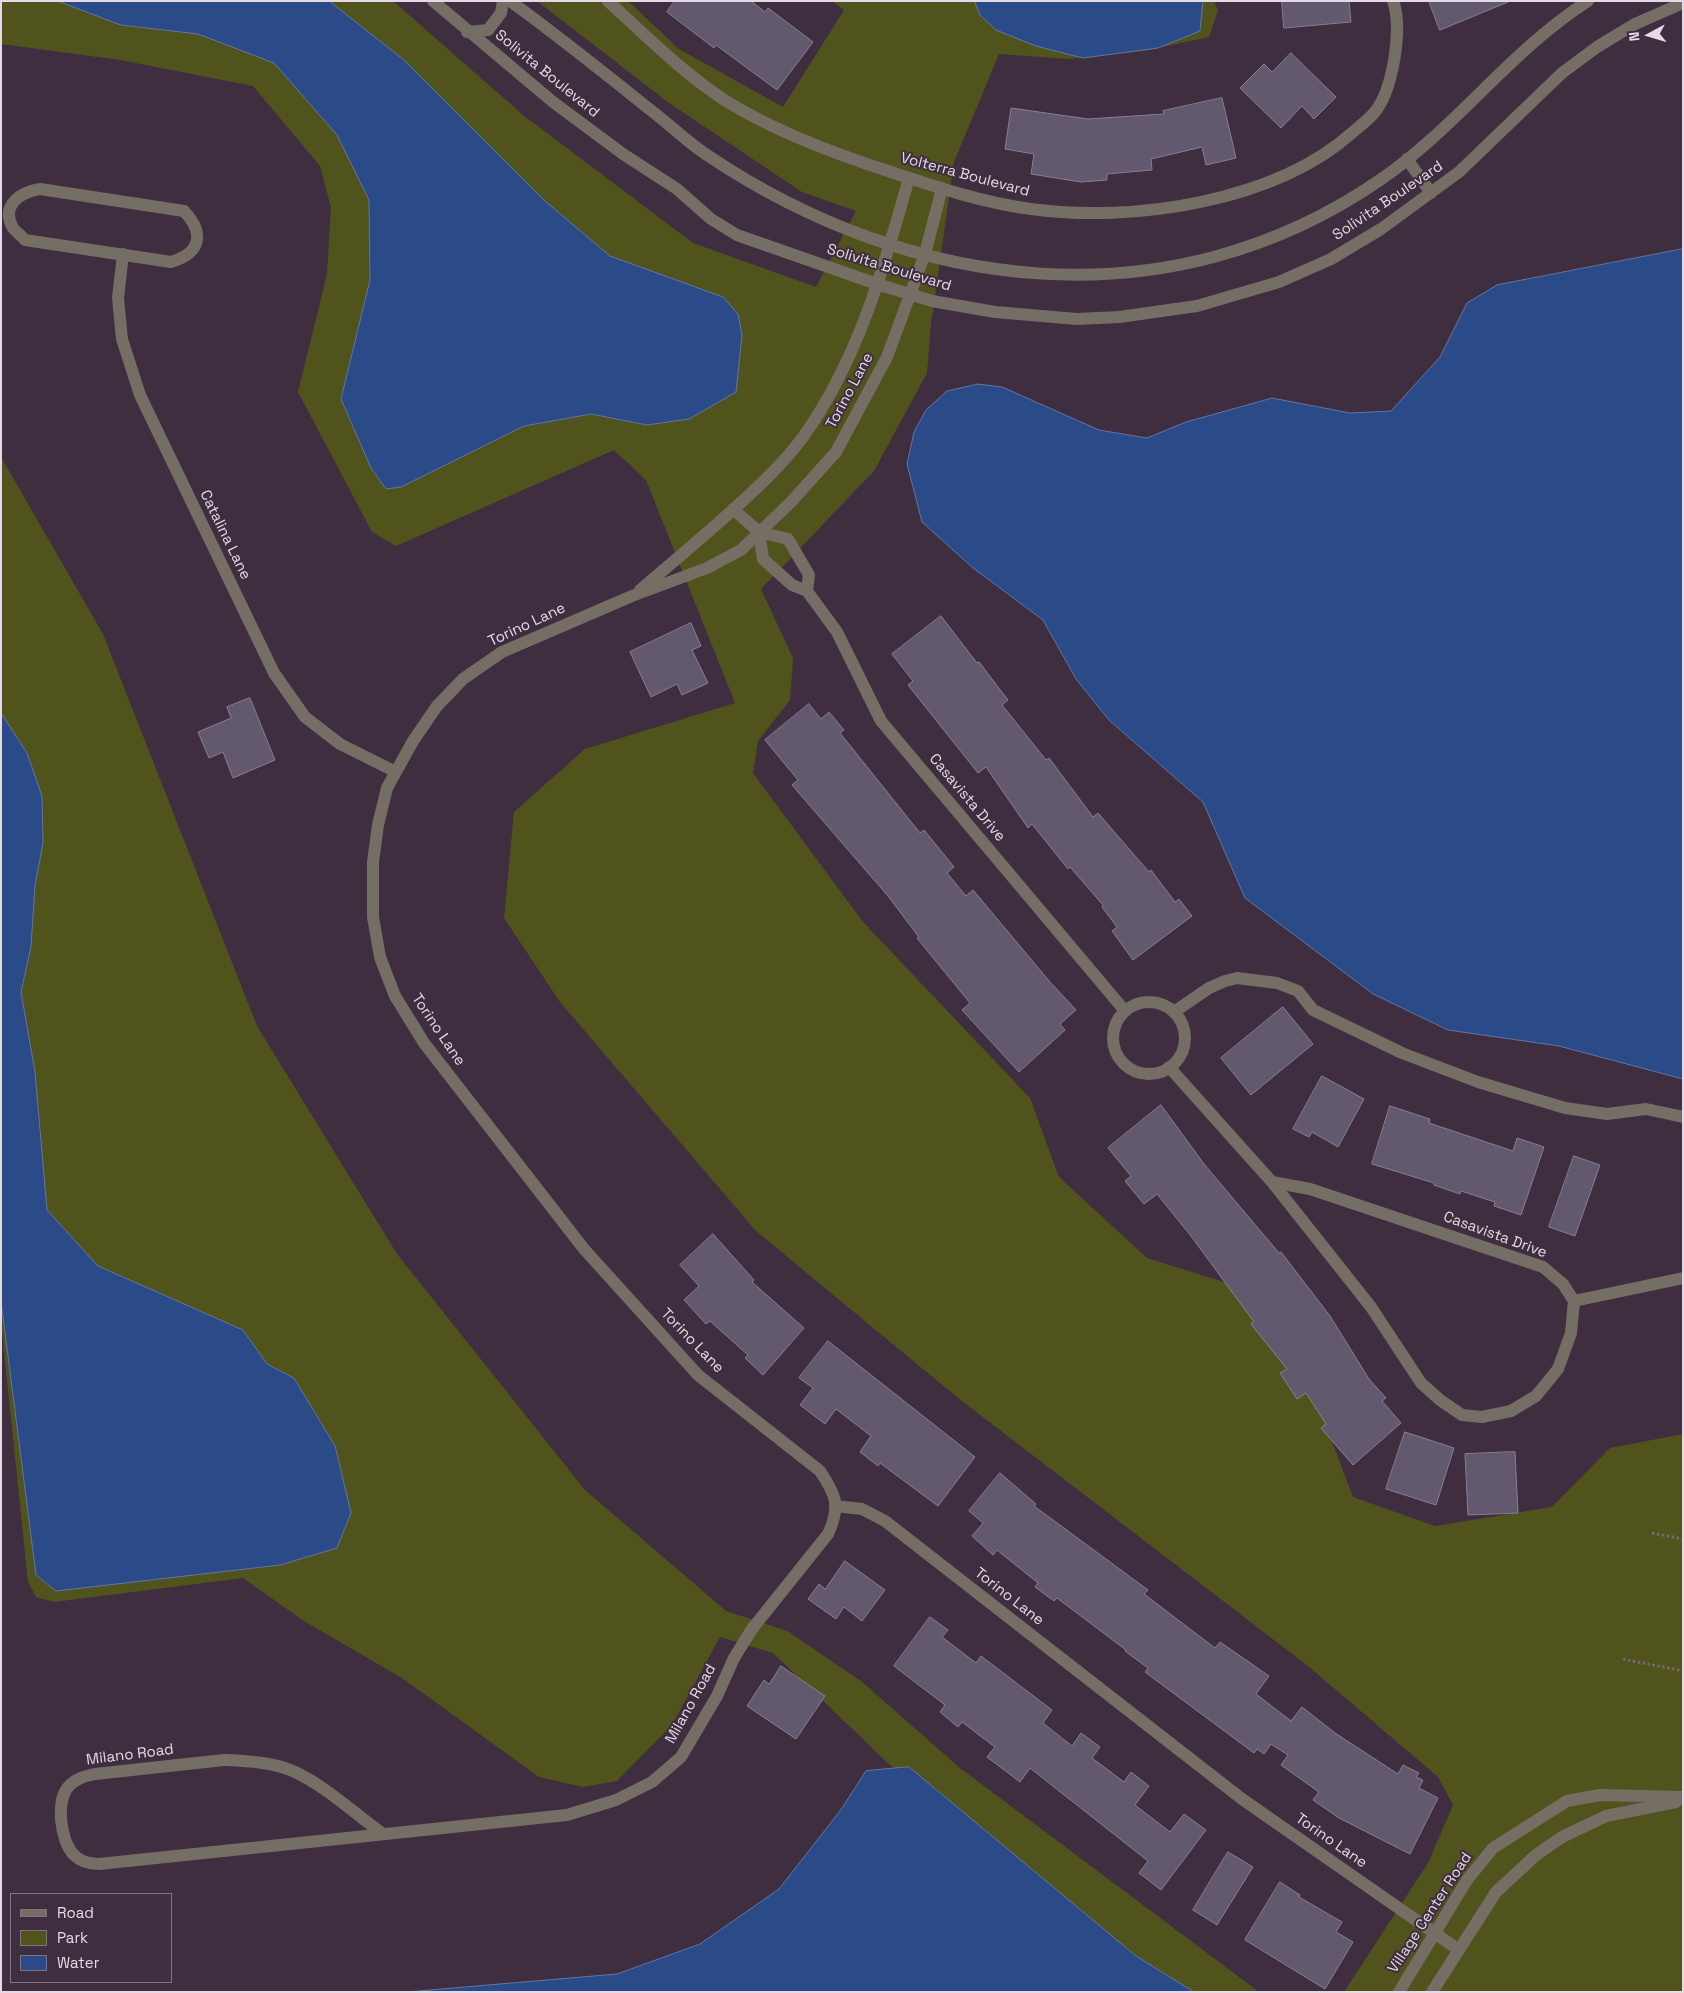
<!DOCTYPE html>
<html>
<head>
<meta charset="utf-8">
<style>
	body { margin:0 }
	#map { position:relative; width:1684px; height:1993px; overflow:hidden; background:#3f2e3f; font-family:"Space Grotesk",sans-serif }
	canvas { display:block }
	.frame { position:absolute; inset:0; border:2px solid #e4d9e4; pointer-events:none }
	.legend { position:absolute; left:10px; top:1893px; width:162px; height:90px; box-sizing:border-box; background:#3f2e3f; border:1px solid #817281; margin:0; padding:6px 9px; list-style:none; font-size:15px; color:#e4d9e4 }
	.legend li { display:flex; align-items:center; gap:10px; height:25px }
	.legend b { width:25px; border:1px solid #817281 }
	.north { position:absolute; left:1624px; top:10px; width:50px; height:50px; -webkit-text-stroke:4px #3f2e3f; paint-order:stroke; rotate:264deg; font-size:14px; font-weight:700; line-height:20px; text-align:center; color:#e4d9e4 }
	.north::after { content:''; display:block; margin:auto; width:18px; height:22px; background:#e4d9e4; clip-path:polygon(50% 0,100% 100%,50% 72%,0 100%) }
</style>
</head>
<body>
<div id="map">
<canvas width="1684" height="1993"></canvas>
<div class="frame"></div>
<ul class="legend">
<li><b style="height:6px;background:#756e65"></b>Road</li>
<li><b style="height:14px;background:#51531d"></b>Park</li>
<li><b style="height:14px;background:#2b4a88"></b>Water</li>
</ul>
<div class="north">N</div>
</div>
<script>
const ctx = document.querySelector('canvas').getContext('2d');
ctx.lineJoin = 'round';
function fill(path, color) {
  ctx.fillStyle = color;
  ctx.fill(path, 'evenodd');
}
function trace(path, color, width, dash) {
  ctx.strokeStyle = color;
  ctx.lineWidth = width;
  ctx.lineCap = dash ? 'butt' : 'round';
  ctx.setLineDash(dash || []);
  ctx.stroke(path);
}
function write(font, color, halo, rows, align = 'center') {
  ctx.font = font + ' "Space Grotesk",sans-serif';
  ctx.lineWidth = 4;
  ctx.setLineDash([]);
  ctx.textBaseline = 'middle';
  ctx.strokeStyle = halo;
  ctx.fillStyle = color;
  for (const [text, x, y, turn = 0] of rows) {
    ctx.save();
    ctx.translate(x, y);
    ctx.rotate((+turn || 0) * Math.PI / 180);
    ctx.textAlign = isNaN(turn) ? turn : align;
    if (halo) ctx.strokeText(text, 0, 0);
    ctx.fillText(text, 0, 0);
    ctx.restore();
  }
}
fill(new Path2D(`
	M1,1H393L523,115L693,243L816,287L856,211L802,192L669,103L537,1H628L679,49L783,107L844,10L832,1H1214L1218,10L1209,37L1144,51L1068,59L999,54L954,162L931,324L927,373L874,471L761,589L793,658L790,700L758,741L753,773L863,922L1030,1098L1059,1177L1147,1258L1278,1299L1353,1497L1435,1526L1552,1507L1610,1448L1683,1434V1992H1344L1428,1863L1453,1805L1438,1777L1308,1666L958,1398L756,1231L560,1002L504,918L514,812L585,749L735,703L646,480L614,450L396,546L372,532L298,392L327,274L331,208L320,166L253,86L120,60L1,44Z
	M1,457L103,634L257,1026L397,1254L585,1490L726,1611L787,1631L861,1681L960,1768L1259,1992H1151L1053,1895L893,1768L773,1653L720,1637L672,1725L617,1781L583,1787L539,1777L402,1678L304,1621L243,1578L54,1602L36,1597L28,1582L1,1323Z`), '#51531d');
const water = new Path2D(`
	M58,1H329L404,60L545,201L610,256L723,297L738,314L742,335L736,392L689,419L647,425L591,414L524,426L401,487L386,489L371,468L341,399L370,280L369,200L337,135L274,63L198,34L121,25Z
	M975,1H1203L1200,31L1158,48L1083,58L1036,46L996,30L980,15Z
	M1683,249V1079L1559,1046L1448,1030L1373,994L1245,898L1203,802L1109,720L1076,679L1043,620L973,568L922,522L907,464L914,432L926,410L947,391L978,384L1002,387L1099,430L1147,438L1186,422L1272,398L1350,413L1391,411L1440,357L1467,303L1497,285Z
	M1,713L27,753L42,796L43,843L35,885L31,947L21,992L35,1072L47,1210L98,1266L243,1330L267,1364L294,1378L335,1446L351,1513L337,1548L280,1565L56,1591L36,1575L1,1301Z
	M909,1767L1136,1956L1194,1992H406L617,1974L700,1944L779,1889L840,1811L866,1771Z`);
fill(water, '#2b4a88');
trace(water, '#6275a4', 1);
const building = new Path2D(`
	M675,1H751L765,12L768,8L813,42L777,90L716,45L714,48L667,12Z
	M1282,1H1349L1351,22L1284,28Z
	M1429,1H1508V2L1440,30Z
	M1291,53L1336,97L1314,119L1302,106L1281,128L1240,88L1264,64L1272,72Z
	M1222,98L1236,158L1206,165L1202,147L1151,159L1152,170L1107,174V180L1081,182L1031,174L1034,154L1005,149L1011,108L1088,119L1164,114L1163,111Z
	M941,616L977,663L979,662L1008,700L1002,705L1046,760L1049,758L1093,817L1098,813L1149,872L1151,870L1175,902L1179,899L1192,916L1133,960L1112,931L1117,927L1102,907L1103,905L1070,867L1068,869L1032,824L1028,828L986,767L978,773L908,685L913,681L892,654Z
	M691,623L701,646L692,650L708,683L682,695L677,684L651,697L630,652Z
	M250,698L275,760L233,778L223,752L209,758L198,732L231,718L227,707Z
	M809,704L821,719L829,712L844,730L840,733L920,833L924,830L954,867L947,873L966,896L973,890L1050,982L1076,1010L1060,1024L1065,1030L1019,1072L962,1010L970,1003L917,938L919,937L888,896L792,785L798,780L765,740Z
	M1283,1007L1313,1044L1251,1095L1221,1058Z
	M1322,1076L1364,1099L1338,1147L1312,1132L1309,1137L1293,1129Z
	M1161,1105L1204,1164L1279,1253L1281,1252L1330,1316L1369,1379L1386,1398L1382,1401L1401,1423L1353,1465L1321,1428L1326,1424L1306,1393L1297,1399L1280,1373L1287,1369L1251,1324L1254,1322L1191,1236L1157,1194L1144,1204L1125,1181L1131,1176L1108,1148Z
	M1390,1106L1430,1119L1429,1123L1513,1151L1517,1138L1544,1147L1521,1215L1494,1206L1495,1202L1461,1191L1460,1194L1434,1185V1183L1372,1164Z
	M1574,1156L1600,1165L1575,1236L1549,1227Z
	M713,1234L754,1280L752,1282L804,1328L763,1375L745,1358L748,1355L710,1321L706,1324L684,1300L699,1286L680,1265Z
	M828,1341L975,1457L938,1506L880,1463L878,1466L860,1452L871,1436L836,1409L825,1424L800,1405L813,1388L799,1378Z
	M1405,1432L1454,1448L1436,1505L1386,1489Z
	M1515,1452L1518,1513L1468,1515L1465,1454Z
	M1000,1473L1036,1504L1034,1506L1148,1590L1144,1594L1215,1648L1220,1642L1269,1676L1256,1694L1291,1721L1302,1707L1335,1733L1398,1774L1403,1765L1419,1773L1416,1777L1423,1780L1419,1788L1438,1798L1410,1854L1339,1818L1313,1800L1319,1792L1281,1765L1288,1755L1271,1744L1264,1754L1257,1749L1254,1753L1145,1672L1148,1668L1125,1651L1126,1650L1057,1598L1054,1601L1035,1587L1038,1583L997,1550L993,1555L972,1536L983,1523L969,1511Z
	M845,1561L885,1590L862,1621L844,1607L836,1619L808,1599L819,1584L825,1589Z
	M930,1617L948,1630L942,1637L976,1663L981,1656L1052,1710L1043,1723L1072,1746L1081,1733L1100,1747L1092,1758L1124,1782L1131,1772L1149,1786L1135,1805L1170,1832L1184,1814L1206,1830L1161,1890L1139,1873L1148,1861L1030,1768L1020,1782L987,1757L995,1747L962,1722L958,1727L940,1712L945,1705L894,1666Z
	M781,1666L825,1696L796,1739L747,1706L764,1680L769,1684Z
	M1228,1852L1253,1867L1217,1925L1193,1910Z
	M1280,1882L1300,1895L1299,1897L1342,1922L1336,1932L1353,1942L1325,1989L1245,1940Z`);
fill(building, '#63596f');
trace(building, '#887e95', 1);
trace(new Path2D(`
	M1652,1533L1683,1539
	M1623,1659L1683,1671`), '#766776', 3, [2.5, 2.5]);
trace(new Path2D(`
	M433,1L553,102L623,154L677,189L711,219L737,235L877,284L932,301L995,312L1077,319L1119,317L1197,306L1279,282L1331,259L1381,229L1459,172L1562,73L1597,47L1635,24L1683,3
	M510,1C557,35 603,72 648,108C668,123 686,141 707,155C912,293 1169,325 1380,180C1456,128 1510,51 1588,1
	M608,1C646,36 683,73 726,101C776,132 835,154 891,172C936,187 984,203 1031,209C1132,223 1275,202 1353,132C1360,126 1368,120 1374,113C1393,91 1403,27 1393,1
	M467,32L488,30L501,13L503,1
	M1407,159L1431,193
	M40,189L184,211C205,233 201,253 171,262L25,240C22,236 16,232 13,228C0,205 21,192 40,189Z
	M123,254L118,298L122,339L140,395L274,673L305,717L340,744L396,772
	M733,509L759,532L788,539L809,575L807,591L792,585L763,559L759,532
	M640,590C672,563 704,536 735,508C759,486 784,463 803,437C858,361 884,267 909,178
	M807,591L837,632L881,721L1125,1011
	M1113 1038a36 36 0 1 1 72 0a36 36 0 1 1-72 0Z
	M1174,1012L1209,988L1225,981L1237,978L1277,983L1298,991L1313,1010L1402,1053L1478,1082L1565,1108L1607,1114L1646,1109L1683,1117
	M1169,1067L1272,1182L1371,1307L1421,1383L1440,1400L1462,1415L1482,1417L1511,1411L1536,1396L1558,1369L1571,1333L1574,1301L1563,1284L1543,1267L1310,1189L1272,1182
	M1574,1301L1683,1278
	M835,1506L862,1509L885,1521L1242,1799L1459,1950
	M383,1834C355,1814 327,1787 295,1772C274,1762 247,1761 224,1760L95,1774C86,1776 77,1778 70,1785C55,1799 60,1841 74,1855C81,1862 90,1864 99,1864L567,1815L616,1800L652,1782L681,1757L717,1696L734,1658L752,1629L828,1534C841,1506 836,1495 820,1471L698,1375L584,1249L424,1043L395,996L380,957L373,917V862L378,825L387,788L413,741L437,706L463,679L502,652L632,596L707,568L741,550L791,502L836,452L887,357L925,254L942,188
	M1399,1992L1467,1880L1493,1848L1567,1801L1600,1795L1683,1797
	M1432,1992L1496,1892L1536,1855L1562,1837L1606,1816L1676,1802`), '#756e65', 12);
write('15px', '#e4d9e4', '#3f2e3f', [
	["Solivita Boulevard",547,74,39],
	["Volterra Boulevard",965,175,15],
	["Solivita Boulevard",1388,201,-34],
	["Solivita Boulevard",889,268,17],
	["Torino Lane",850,391,-62],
	["Catalina Lane",225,535,64],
	["Torino Lane",527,625,-25],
	["Casavista Drive",967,798,50],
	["Torino Lane",438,1030,56],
	["Casavista Drive",1495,1235,20],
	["Torino Lane",692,1341,46],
	["Torino Lane",1009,1597,38],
	["Milano Road",691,1704,-61],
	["Milano Road",130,1755,-7],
	["Torino Lane",1331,1841,35],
	["Village Center Road",1430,1913,-57]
]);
</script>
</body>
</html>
